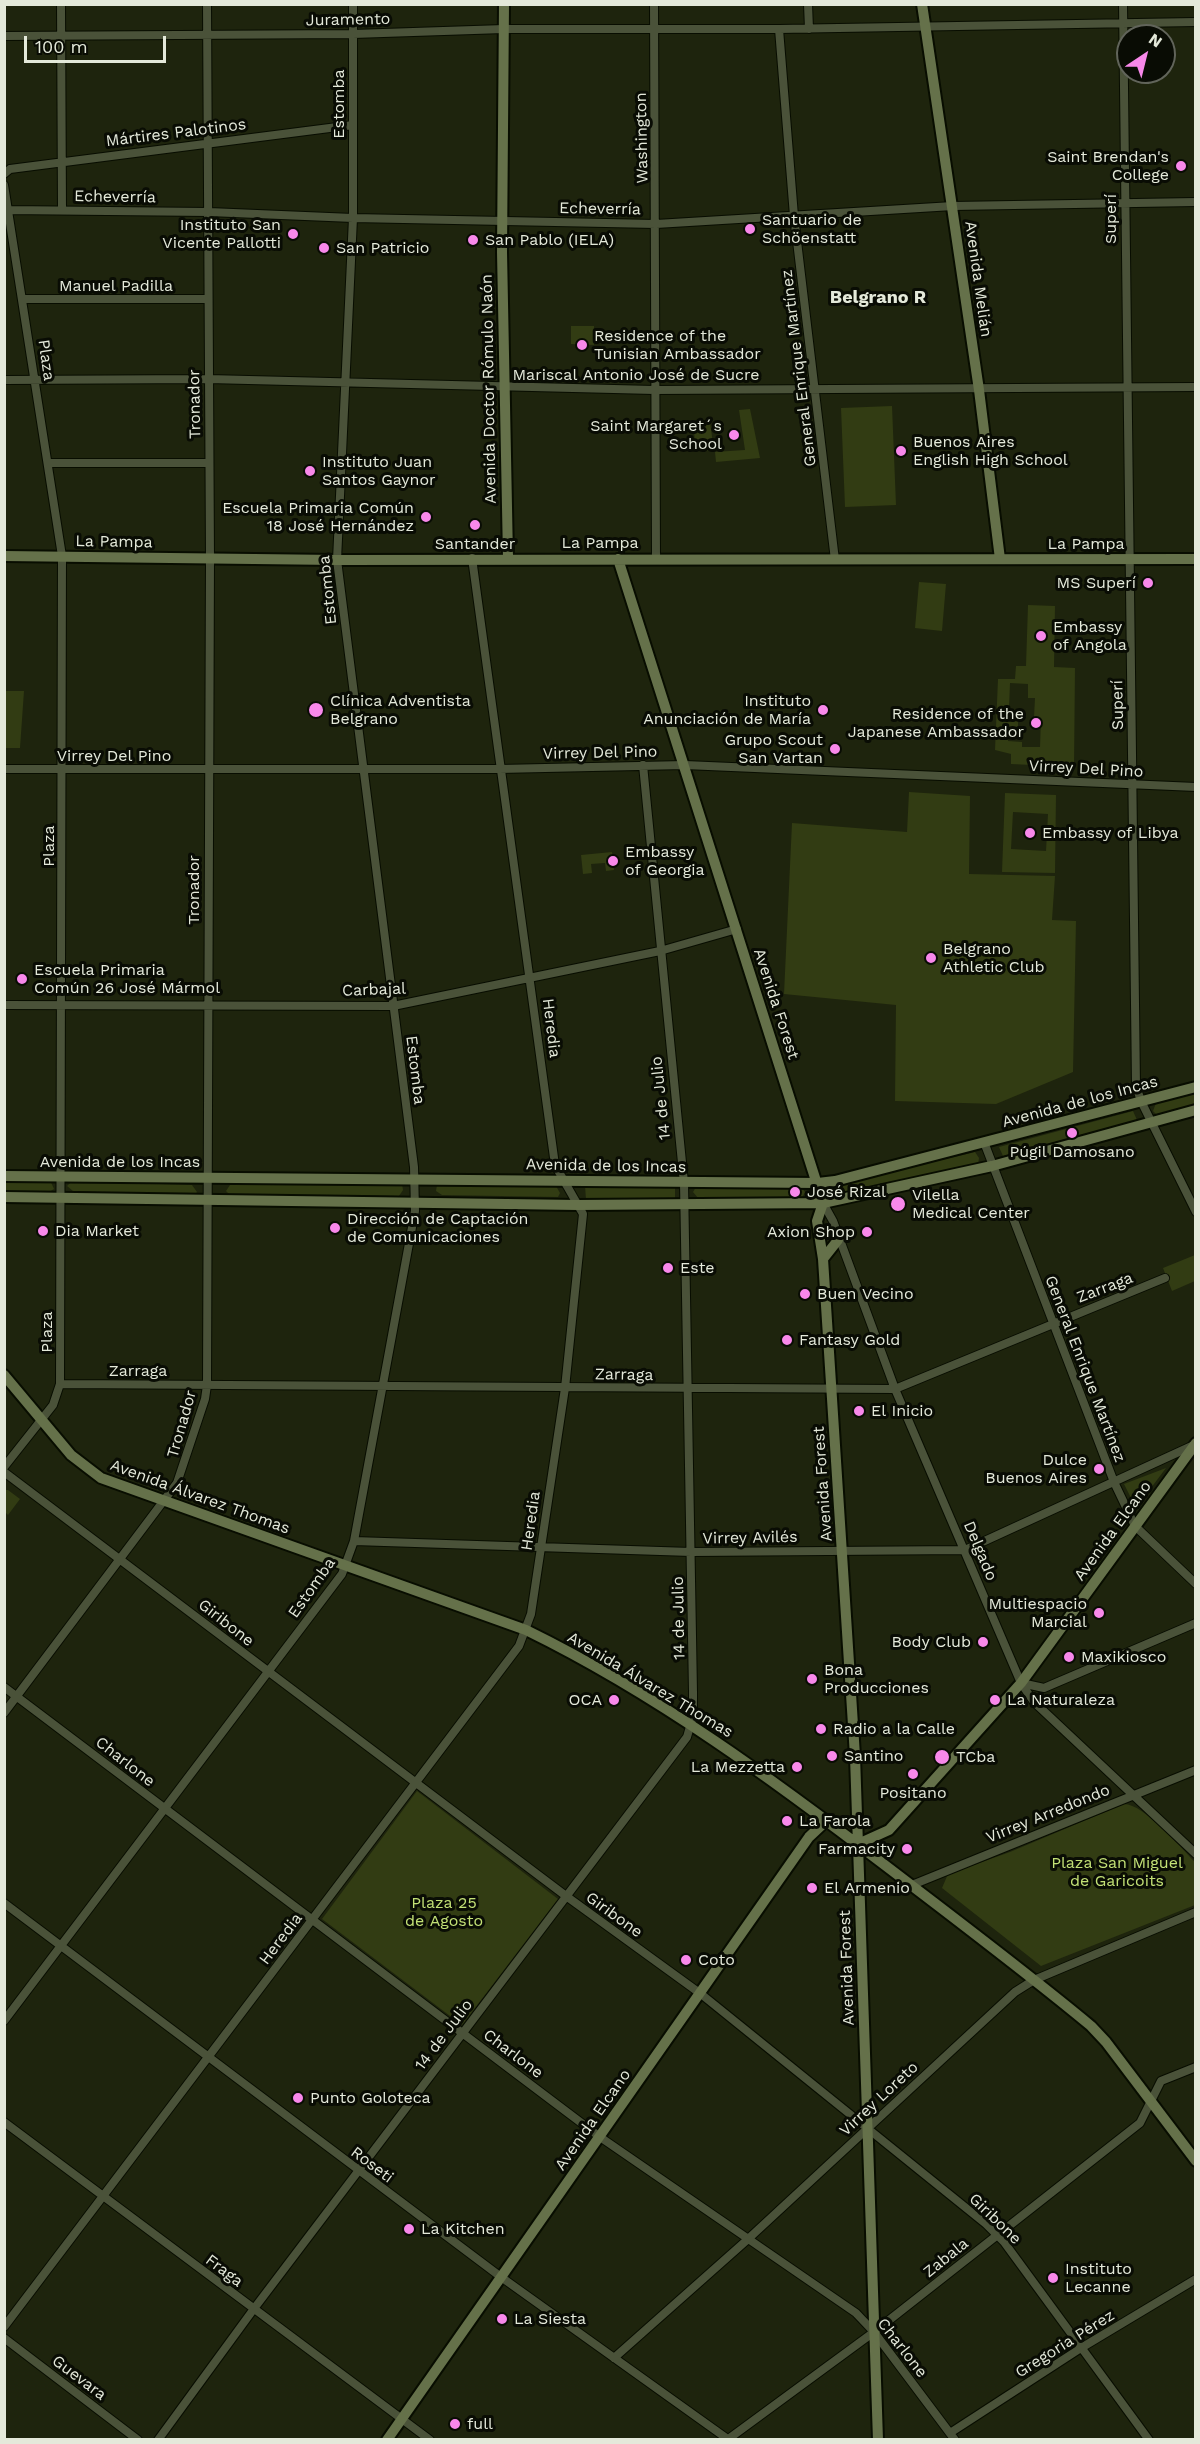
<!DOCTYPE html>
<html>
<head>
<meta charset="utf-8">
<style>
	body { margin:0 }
	#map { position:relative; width:1200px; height:2444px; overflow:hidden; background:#1e240d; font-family:"Work Sans",sans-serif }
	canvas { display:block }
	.frame { position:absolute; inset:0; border:6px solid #e4e9da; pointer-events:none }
	.north { position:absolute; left:1116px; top:24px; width:60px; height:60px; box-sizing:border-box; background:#090c04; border:2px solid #61645a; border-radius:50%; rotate:35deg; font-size:16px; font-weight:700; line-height:24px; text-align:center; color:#e4e9da }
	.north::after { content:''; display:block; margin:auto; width:21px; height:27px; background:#f888ea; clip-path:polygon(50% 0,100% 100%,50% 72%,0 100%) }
	.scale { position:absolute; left:24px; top:36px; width:142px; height:27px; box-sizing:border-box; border:3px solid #e4e9da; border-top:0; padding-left:8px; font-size:18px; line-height:21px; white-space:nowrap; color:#e4e9da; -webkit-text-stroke:4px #090c04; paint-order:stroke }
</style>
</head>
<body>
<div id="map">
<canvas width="1200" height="2444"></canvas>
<div class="frame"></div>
<div class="north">N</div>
<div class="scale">100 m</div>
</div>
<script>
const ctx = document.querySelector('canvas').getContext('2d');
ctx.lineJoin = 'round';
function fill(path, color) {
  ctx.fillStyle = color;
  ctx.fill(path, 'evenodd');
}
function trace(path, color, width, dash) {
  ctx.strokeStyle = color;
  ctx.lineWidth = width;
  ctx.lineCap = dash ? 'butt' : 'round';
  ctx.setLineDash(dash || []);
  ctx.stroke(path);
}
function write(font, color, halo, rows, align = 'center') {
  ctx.font = font + ' "Work Sans",sans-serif';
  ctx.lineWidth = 6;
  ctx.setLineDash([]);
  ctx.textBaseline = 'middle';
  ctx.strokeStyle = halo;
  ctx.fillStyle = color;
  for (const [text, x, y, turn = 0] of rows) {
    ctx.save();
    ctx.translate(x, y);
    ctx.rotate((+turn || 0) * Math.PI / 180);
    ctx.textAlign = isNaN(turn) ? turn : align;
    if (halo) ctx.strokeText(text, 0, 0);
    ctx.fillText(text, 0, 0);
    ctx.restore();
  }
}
fill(new Path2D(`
	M571,326H594V345L571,344Z
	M892,406L896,505L845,507L841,408Z
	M750,409L760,458L716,462L715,452L745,450L739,410Z
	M710,422L714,451H695L694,424Z
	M919,582L946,584L942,631L915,628Z
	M1028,605L1055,606L1054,667L1075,668L1074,767L1011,764V754L995,750L998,679H1015L1016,666H1026ZM1010,683L1028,684V698H1035L1034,717L1041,718L1040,747H1022V742L1008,741L1009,731L1022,730L1018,729V709H1009Z
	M5,691H24L20,748H6Z
	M909,792L970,796L969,874L1055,876L1052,920L1076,921L1073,1072L996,1104L895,1101L896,1005L784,994L792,823L907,832Z
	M1005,793L1056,795L1055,873L1002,872ZM1013,812L1048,814L1046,851L1011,849Z
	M612,852L614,870L606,871L605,863L591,864L592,873L583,874L581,855Z
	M1195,1093V1104L1157,1115L1153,1111L1156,1103Z
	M1133,1111L1137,1120L1003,1156L999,1147Z
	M975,1152L979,1158L978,1165L842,1194L837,1189L839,1184Z
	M5,1180H50L54,1189L49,1192H5Z
	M72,1181L192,1185L197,1192L194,1196L73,1191L67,1186Z
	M398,1183L402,1184L403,1190L399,1196L230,1195L226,1191L230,1185Z
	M441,1183L556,1186L560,1193L558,1197L442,1195L436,1191L437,1185Z
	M585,1185L675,1187V1201L586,1200Z
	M696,1187H801L805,1192L802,1198H698L693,1192Z
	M1195,1255V1281L1172,1291L1163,1268Z
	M1166,1468L1136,1508L1124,1484Z
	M5,1490H8L20,1499L8,1515L5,1512Z
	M417,1791L558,1899L462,2025L322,1919Z
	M1124,1804C1144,1804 1180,1847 1195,1862V1905L1041,1966L942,1888L948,1874L1010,1852Z`), '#323c13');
const street = new Path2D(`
	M61,4L62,209
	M654,4L656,558
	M808,4L809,29
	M1123,4L1136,1086L1141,1101L1196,1212
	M779,29L794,216L835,560
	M4,36L353,34L504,29H779L1196,22
	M4,174L10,169L353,125
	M4,185L62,556L60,1384L53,1405L4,1467
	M6,210L209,212L353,218L656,224L953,206L1196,202
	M23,299H208
	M4,380L208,379L654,390L1196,387
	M48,463H209
	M4,769H499L685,765L1196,787
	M4,1005L393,1006L660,951L737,929
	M984,1142L1114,1482L1135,1526L1196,1584
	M823,1203L833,1221L895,1389L1021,1683L1034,1702L1196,1854
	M60,1384L895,1389L1165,1278
	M4,1472L566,1896L701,1994L986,2224L1004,2242L1149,2440
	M354,1541L691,1552L965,1550L1194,1445
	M1021,1683L1044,1688L1196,1623
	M4,1687L600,2137L856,2313L874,2332L955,2440
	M4,1713L177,1483L205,1399L207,1385L210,559L207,4
	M912,1885L1196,1770
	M4,1903L501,2277L729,2440
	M4,2021L342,1574L354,1541L415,1211L414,1167L337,560L353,218V4
	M4,2122L430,2440
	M4,2327L519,1646L531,1614L565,1388L583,1214L555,1165L472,558
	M4,2338L138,2440
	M614,2358L747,2240L1015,1992L1034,1980L1196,1912
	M950,2433L1081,2348L1196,2279
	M158,2440L253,2310L687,1737L693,1716V1692L684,1183L643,765
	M727,2440L874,2332L1140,2123L1161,2081L1196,2067`);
const secondary = new Path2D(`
	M504,4L502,252L508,558
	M922,4L979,390L1000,559
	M4,556L337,560L1196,559
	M618,559L823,1203L817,1221L823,1259L855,1756L878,2440
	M4,1176L818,1183L835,1181L1196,1087
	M4,1197L578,1205L823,1203L992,1166L1196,1110
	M823,1259L838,1240
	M4,1375L71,1455L101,1478L526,1630C657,1694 775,1781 890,1869C958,1921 1026,1972 1091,2026L1106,2042L1196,2161
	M858,1844L889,1830L1021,1683L1196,1443
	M387,2440L809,1837L826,1821`);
trace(street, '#080d00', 10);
trace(secondary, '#080d00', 14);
trace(street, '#4a5239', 8);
trace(secondary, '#65714a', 10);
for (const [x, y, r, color] of [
	[1181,166,6,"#f888ea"],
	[750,229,6,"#f888ea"],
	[293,234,6,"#f888ea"],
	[473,240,6,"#f888ea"],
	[324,248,6,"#f888ea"],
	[582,345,6,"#f888ea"],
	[734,435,6,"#f888ea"],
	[901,451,6,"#f888ea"],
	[310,471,6,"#f888ea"],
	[426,517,6,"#f888ea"],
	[475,525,6,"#f888ea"],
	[1148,583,6,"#f888ea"],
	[1041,636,6,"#f888ea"],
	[316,710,8,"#f888ea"],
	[823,710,6,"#f888ea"],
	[1036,723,6,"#f888ea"],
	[835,749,6,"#f888ea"],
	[1030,833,6,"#f888ea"],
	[613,861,6,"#f888ea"],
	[931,958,6,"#f888ea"],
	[22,979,6,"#f888ea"],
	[1072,1133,6,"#f888ea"],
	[795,1192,6,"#f888ea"],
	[898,1204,8,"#f888ea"],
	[335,1228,6,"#f888ea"],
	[43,1231,6,"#f888ea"],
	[867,1232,6,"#f888ea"],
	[668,1268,6,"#f888ea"],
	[805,1294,6,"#f888ea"],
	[787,1340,6,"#f888ea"],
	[859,1411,6,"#f888ea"],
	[1099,1469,6,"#f888ea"],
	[1099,1613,6,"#f888ea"],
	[983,1642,6,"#f888ea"],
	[1069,1657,6,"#f888ea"],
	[812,1679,6,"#f888ea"],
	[614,1700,6,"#f888ea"],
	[995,1700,6,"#f888ea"],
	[821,1729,6,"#f888ea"],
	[832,1756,6,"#f888ea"],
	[942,1757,8,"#f888ea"],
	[797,1767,6,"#f888ea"],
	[913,1774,6,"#f888ea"],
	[787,1821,6,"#f888ea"],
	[907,1849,6,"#f888ea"],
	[812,1888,6,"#f888ea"],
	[686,1960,6,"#f888ea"],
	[298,2098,6,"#f888ea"],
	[409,2229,6,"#f888ea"],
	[1053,2278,6,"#f888ea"],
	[502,2319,6,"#f888ea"],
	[455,2424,6,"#f888ea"]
]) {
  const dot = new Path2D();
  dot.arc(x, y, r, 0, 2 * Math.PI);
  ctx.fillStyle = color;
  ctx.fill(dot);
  trace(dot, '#090c04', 2);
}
write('16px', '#e4e9da', '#090c04', [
	["Juramento",348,20,-1],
	["Estomba",339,104,-90],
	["Mártires Palotinos",176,133,-7],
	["Washington",642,138,-91],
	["Echeverría",115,197,1],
	["Echeverría",600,209,1],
	["Superí",1111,219,-90],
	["Avenida Melián",978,279,82],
	["Manuel Padilla",116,286],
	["Plaza",46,360,82],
	["General Enrique Martínez",799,368,-97],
	["Mariscal Antonio José de Sucre",636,375],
	["Avenida Doctor Rómulo Naón",489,389,-91],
	["Tronador",195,404,-91],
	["La Pampa",114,542,1],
	["La Pampa",600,543],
	["La Pampa",1086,544],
	["Estomba",328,590,-96],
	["Superí",1118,705,-91],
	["Virrey Del Pino",600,753,-1],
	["Virrey Del Pino",114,756],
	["Virrey Del Pino",1086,769,3],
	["Plaza",49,846,-90],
	["Tronador",194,890,-90],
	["Carbajal",374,990,-2],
	["Avenida Forest",776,1004,72],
	["Heredia",551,1028,83],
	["Estomba",415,1070,83],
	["14 de Julio",661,1098,-96],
	["Avenida de los Incas",1080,1102,-15],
	["Avenida de los Incas",120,1162],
	["Avenida de los Incas",606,1166,1],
	["Zarraga",1105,1288,-21],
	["Plaza",47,1332,-90],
	["General Enrique Martínez",1085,1369,69],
	["Zarraga",138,1371],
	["Zarraga",624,1375,1],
	["Tronador",182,1424,-74],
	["Avenida Forest",823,1484,-94],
	["Avenida Álvarez Thomas",200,1497,20],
	["Heredia",531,1521,-82],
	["Avenida Elcano",1113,1531,-54],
	["Virrey Avilés",750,1538,-1],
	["Delgado",980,1551,67],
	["Estomba",312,1588,-55],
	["14 de Julio",679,1618,-91],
	["Giribone",226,1623,38],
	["Avenida Álvarez Thomas",650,1685,31],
	["Charlone",125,1762,38],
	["Virrey Arredondo",1048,1814,-22],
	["Giribone",614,1915,36],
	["Heredia",281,1939,-53],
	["Avenida Forest",847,1968,-92],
	["14 de Julio",444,2035,-53],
	["Charlone",513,2054,37],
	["Virrey Loreto",879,2099,-43],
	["Avenida Elcano",593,2120,-55],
	["Roseti",372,2165,37],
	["Giribone",995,2219,44],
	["Zabala",946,2258,-39],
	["Fraga",224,2271,37],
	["Gregoria Pérez",1065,2344,-32],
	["Charlone",902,2348,52],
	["Guevara",79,2378,37]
]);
write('16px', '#e4e9da', '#090c04', [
	["Saint Brendan's",1169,157,"right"],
	["College",1169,175,"right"],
	["Santuario de",762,220],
	["Schöenstatt",762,238],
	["Instituto San",281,225,"right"],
	["Vicente Pallotti",281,243,"right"],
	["San Pablo (IELA)",485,240],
	["San Patricio",336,248],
	["Residence of the",594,336],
	["Tunisian Ambassador",594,354],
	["Saint Margaret´s",722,426,"right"],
	["School",722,444,"right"],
	["Buenos Aires",913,442],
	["English High School",913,460],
	["Instituto Juan",322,462],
	["Santos Gaynor",322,480],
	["Escuela Primaria Común",414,508,"right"],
	["18 José Hernández",414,526,"right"],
	["Santander",475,544,"center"],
	["MS Superí",1136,583,"right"],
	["Embassy",1053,627],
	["of Angola",1053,645],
	["Clínica Adventista",330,701],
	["Belgrano",330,719],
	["Instituto",811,701,"right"],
	["Anunciación de María",811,719,"right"],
	["Residence of the",1024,714,"right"],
	["Japanese Ambassador",1024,732,"right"],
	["Grupo Scout",823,740,"right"],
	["San Vartan",823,758,"right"],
	["Embassy of Libya",1042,833],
	["Embassy",625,852],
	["of Georgia",625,870],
	["Belgrano",943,949],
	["Athletic Club",943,967],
	["Escuela Primaria",34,970],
	["Común 26 José Mármol",34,988],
	["Púgil Damosano",1072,1152,"center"],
	["José Rizal",807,1192],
	["Vilella",912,1195],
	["Medical Center",912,1213],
	["Dirección de Captación",347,1219],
	["de Comunicaciones",347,1237],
	["Dia Market",55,1231],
	["Axion Shop",855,1232,"right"],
	["Este",680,1268],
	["Buen Vecino",817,1294],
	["Fantasy Gold",799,1340],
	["El Inicio",871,1411],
	["Dulce",1087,1460,"right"],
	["Buenos Aires",1087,1478,"right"],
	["Multiespacio",1087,1604,"right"],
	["Marcial",1087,1622,"right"],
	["Body Club",971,1642,"right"],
	["Maxikiosco",1081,1657],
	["Bona",824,1670],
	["Producciones",824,1688],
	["OCA",602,1700,"right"],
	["La Naturaleza",1007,1700],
	["Radio a la Calle",833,1729],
	["Santino",844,1756],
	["TCba",956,1757],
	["La Mezzetta",785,1767,"right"],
	["Positano",913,1793,"center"],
	["La Farola",799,1821],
	["Farmacity",895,1849,"right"],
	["El Armenio",824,1888],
	["Coto",698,1960],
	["Punto Goloteca",310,2098],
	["La Kitchen",421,2229],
	["Instituto",1065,2269],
	["Lecanne",1065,2287],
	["La Siesta",514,2319],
	["full",467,2424]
], 'left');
write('16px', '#c3e176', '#090c04', [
	["Plaza San Miguel",1117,1863],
	["de Garicoits",1117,1881],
	["Plaza 25",444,1903],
	["de Agosto",444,1921]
]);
write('bold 18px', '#e4e9da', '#090c04', [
	["Belgrano R",878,298]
]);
</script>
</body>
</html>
